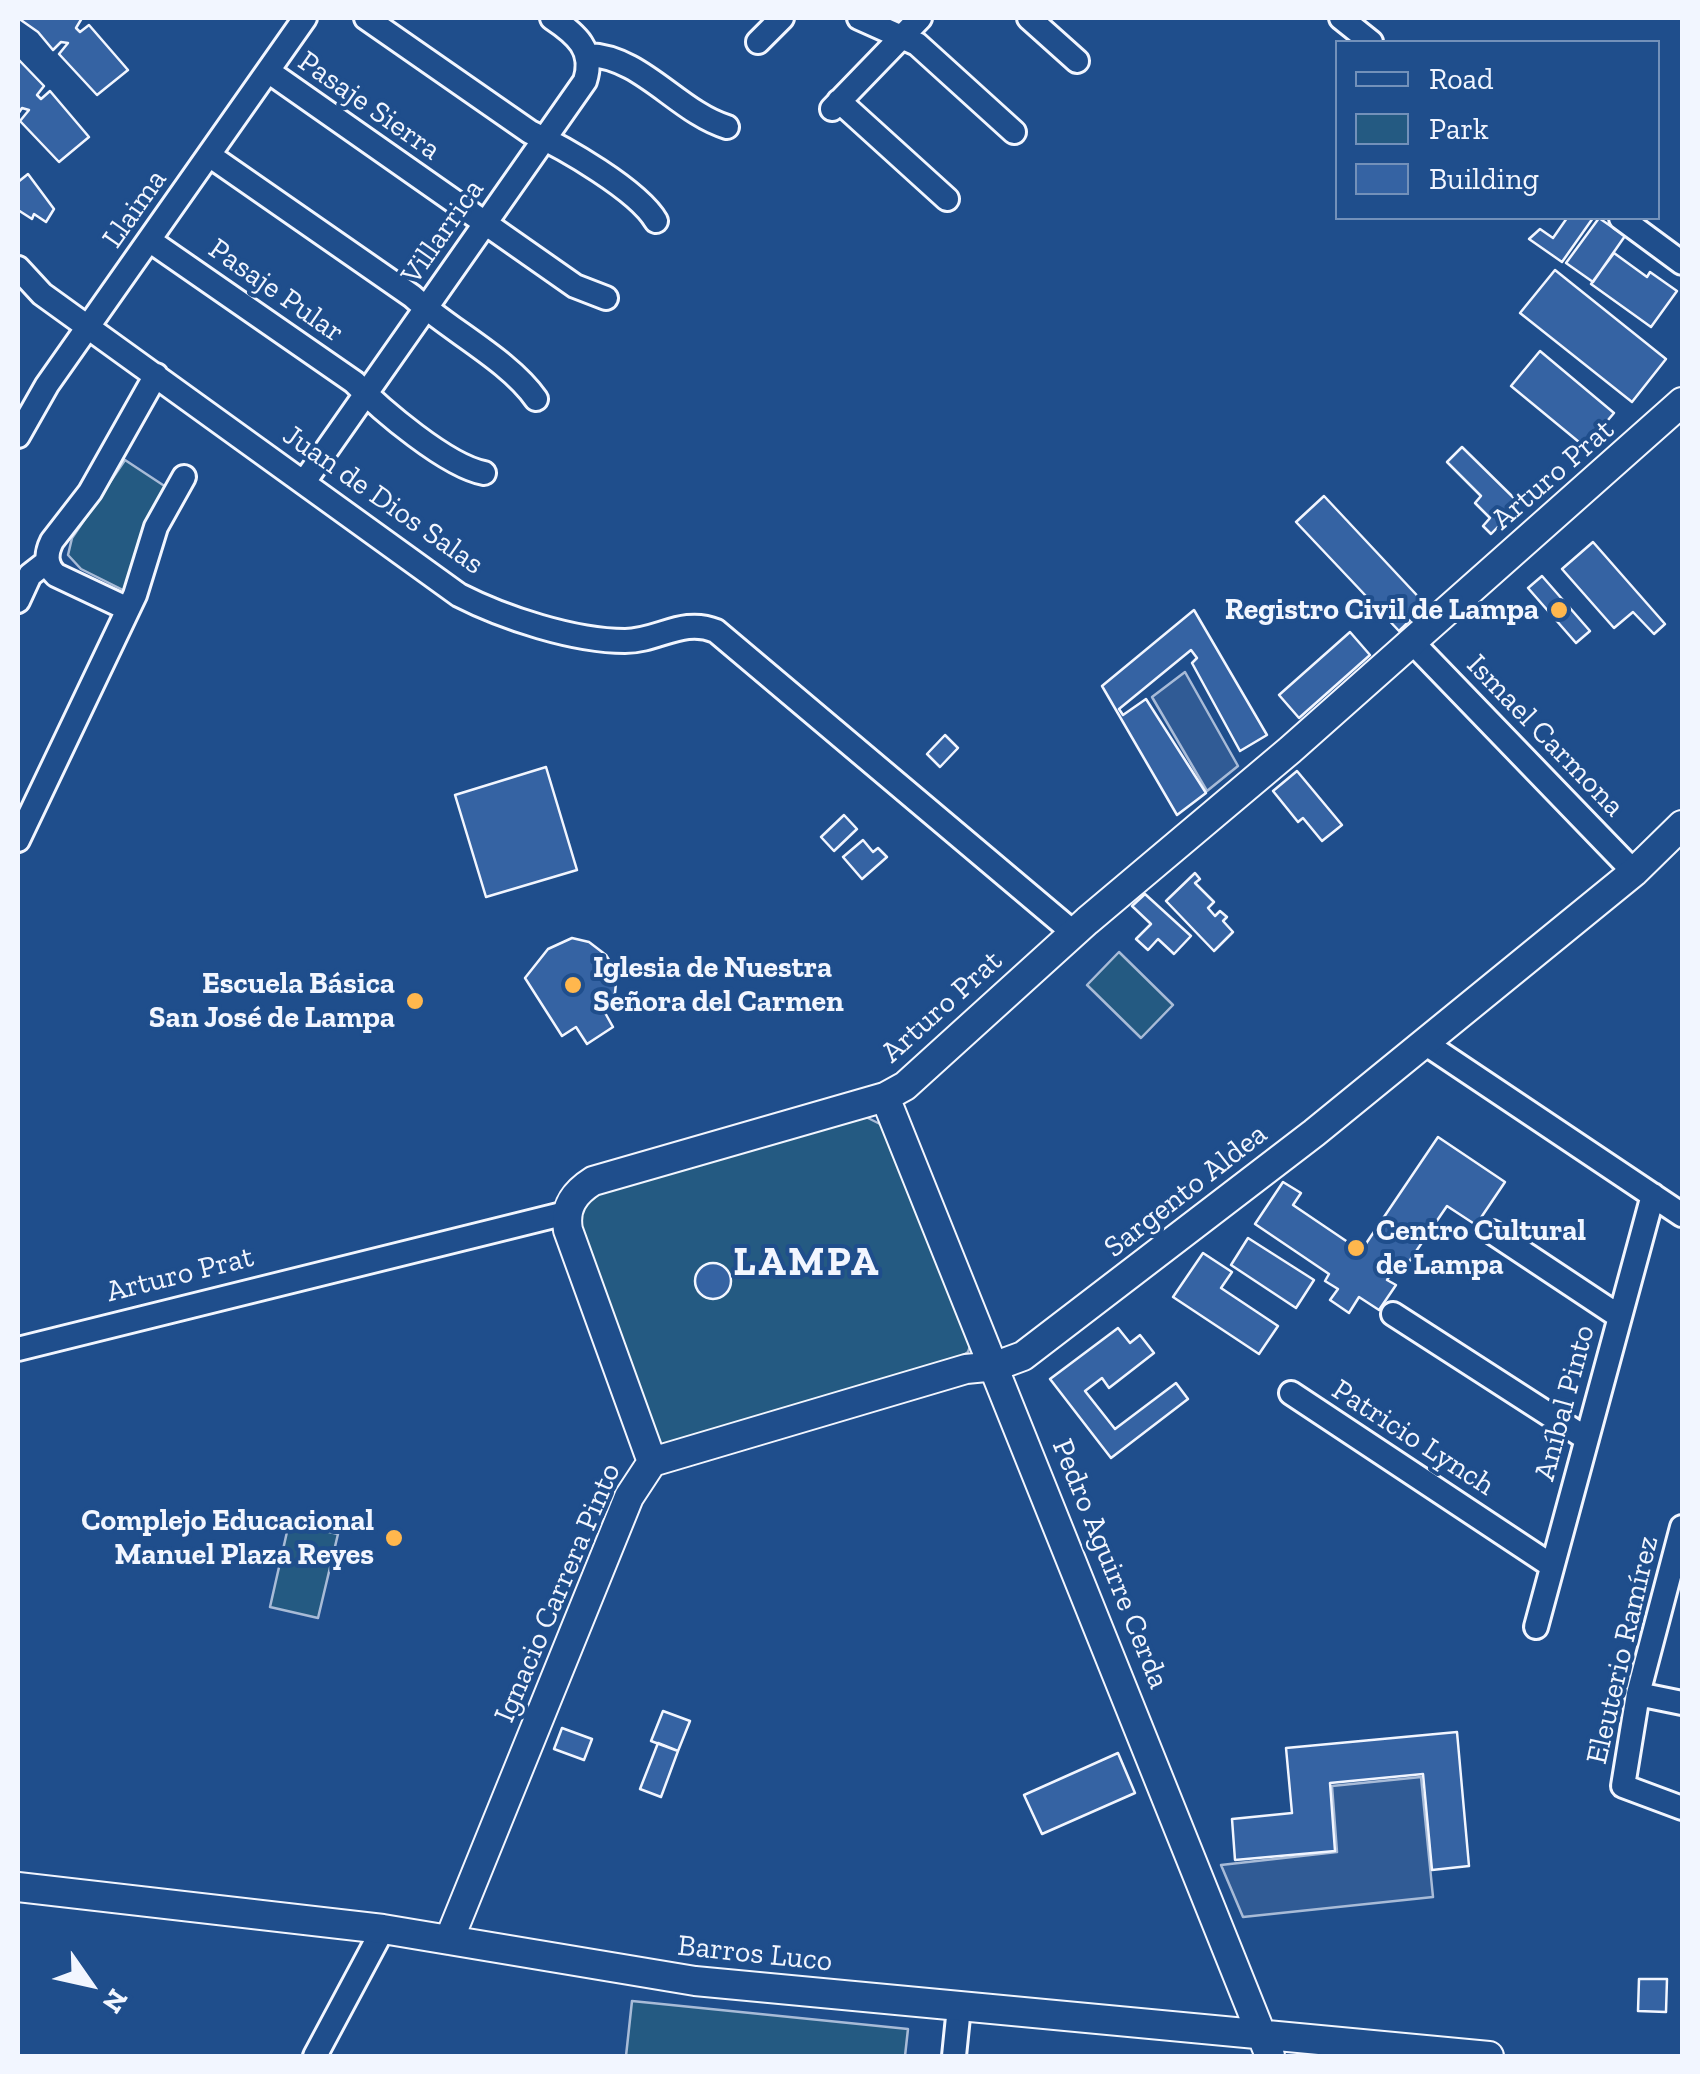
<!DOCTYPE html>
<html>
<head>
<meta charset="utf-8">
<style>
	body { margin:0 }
	#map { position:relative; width:1700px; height:2074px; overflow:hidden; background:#1f4e8c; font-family:"Zilla Slab",serif }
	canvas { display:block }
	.frame { position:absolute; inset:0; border:20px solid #f2f6ff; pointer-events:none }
	.legend { position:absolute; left:1335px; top:40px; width:325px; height:180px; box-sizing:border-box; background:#1f4e8c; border:2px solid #7391ba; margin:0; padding:12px 18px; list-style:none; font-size:30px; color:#f2f6ff }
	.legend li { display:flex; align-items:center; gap:20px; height:50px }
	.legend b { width:50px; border:2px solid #7391ba }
	.north { position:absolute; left:40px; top:1934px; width:100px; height:100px; -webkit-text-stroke:8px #1f4e8c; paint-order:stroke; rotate:124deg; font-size:28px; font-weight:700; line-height:40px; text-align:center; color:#f2f6ff }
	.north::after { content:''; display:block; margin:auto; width:35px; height:45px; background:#f2f6ff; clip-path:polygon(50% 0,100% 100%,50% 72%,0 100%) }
</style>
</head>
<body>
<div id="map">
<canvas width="1700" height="2074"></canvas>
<div class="frame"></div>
<ul class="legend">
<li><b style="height:12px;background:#1f4e8c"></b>Road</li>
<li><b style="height:28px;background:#245a82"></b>Park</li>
<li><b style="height:28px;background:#3563a3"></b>Building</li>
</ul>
<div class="north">N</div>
</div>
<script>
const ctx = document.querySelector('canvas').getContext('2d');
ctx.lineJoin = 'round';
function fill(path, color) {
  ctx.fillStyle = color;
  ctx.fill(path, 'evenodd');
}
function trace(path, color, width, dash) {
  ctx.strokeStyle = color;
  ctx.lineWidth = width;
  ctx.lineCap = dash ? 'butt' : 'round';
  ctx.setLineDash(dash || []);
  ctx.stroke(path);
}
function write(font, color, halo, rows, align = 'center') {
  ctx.font = font + ' "Zilla Slab",serif';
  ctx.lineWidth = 8;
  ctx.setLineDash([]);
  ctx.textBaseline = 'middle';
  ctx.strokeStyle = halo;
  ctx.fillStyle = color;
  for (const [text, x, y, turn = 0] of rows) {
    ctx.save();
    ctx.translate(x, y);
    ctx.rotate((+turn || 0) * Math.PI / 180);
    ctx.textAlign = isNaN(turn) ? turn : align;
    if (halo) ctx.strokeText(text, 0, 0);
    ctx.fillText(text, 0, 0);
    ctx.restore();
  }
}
const green = new Path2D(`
	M125,460L166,487L139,540L135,568L125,591L81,569L68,555L72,538Z
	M1119,952L1173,1005L1141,1038L1087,985Z
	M866,1117L882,1125L972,1341L968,1352L951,1363L668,1448L652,1443L577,1226L579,1208L590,1195Z
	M289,1523L338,1534L318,1618L270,1607Z
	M632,2001L908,2029L905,2056H626Z`);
fill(green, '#245a82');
trace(green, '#a8bbd7', 2.5);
const parking = new Path2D(`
	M1185,672L1238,766L1207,791L1152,697Z
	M1421,1777L1433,1897L1243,1917L1221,1865L1337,1852L1332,1786Z`);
fill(parking, '#305b95');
trace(parking, '#a8bbd7', 2.5);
const building = new Path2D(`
	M18,18H82L76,28L80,32L89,25L128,70L97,95L59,54L68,43L61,42L53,50L38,32Z
	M18,59L44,86L37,95L41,99L50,91L89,137L59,162L20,121L29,110L22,108L18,114Z
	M28,174L54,209L46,222L34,214L32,219L18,210V182Z
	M1567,218H1593L1562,262L1529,239L1540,229L1553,238Z
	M1599,218L1625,236L1593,282L1566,263Z
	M1614,253L1647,277L1650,272L1677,291L1651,327L1591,284Z
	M1555,270L1666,359L1632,402L1520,313Z
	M1540,351L1614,413L1585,447L1511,386Z
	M1462,447L1520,504L1491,534L1483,526L1490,518L1475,503L1481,496L1447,462Z
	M1324,496L1426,605L1399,631L1296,522Z
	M1593,542L1665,624L1654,634L1633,612L1614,628L1562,569Z
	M1542,576L1590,631L1576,643L1528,588Z
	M1194,610L1267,735L1240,751L1192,663L1197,658L1191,650L1119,709L1123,715L1146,699L1206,793L1177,815L1102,686Z
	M1350,632L1370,655L1299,718L1279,695Z
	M945,735L958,748L940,767L927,754Z
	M546,767L577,870L486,897L455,795Z
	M1297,771L1342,825L1322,841L1303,818L1298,822L1273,791Z
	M844,815L857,829L834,851L821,837Z
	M863,840L873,852L878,848L887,857L862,879L843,857Z
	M1195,873L1200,879L1195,883L1214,902L1208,908L1215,916L1220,911L1227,917L1223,921L1233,932L1214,951L1166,901Z
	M1145,894L1191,936L1174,954L1158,939L1148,950L1136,939L1151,924L1132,906Z
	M572,938L589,942L606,955L617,973L615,993L604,1011L613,1027L587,1044L576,1027L562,1036L525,978L548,949Z
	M1438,1137L1505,1182L1476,1225L1447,1206L1406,1266L1399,1262L1387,1280L1396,1285L1379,1310L1359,1297L1349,1313L1330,1300L1338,1289L1325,1281L1329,1274L1255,1224L1283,1182L1301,1193L1293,1205L1361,1251Z
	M1248,1238L1314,1280L1296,1308L1231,1265Z
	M1203,1253L1232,1272L1221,1288L1278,1326L1259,1354L1173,1297Z
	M695 1281a18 18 0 1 1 36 0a18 18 0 1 1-36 0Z
	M1118,1328L1130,1343L1140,1335L1154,1353L1109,1388L1102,1378L1085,1391L1115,1429L1176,1383L1188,1399L1111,1458L1050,1379Z
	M663,1711L690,1721L678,1751L651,1741Z
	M562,1728L592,1739L584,1760L554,1749Z
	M1457,1732L1469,1866L1432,1870L1423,1774L1330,1783L1335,1851L1235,1860L1232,1819L1292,1813L1286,1748Z
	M658,1743L678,1751L661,1797L640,1789Z
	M1118,1753L1135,1793L1042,1834L1024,1795Z
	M1639,1979H1667L1666,2012L1638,2011Z`);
fill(building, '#3563a3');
trace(building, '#f2f6ff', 2.5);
const minor = new Path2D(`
	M366,18L530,132C563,147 638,190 656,221
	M859,18L917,44L1014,132
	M1029,18L1077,61
	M1341,18L1371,42
	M758,42L782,18
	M588,55C641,56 678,112 727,127
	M268,71L575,286L606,298
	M839,101L947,199
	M832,109L920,18
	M209,155L412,296C449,330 509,360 536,399
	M1621,218L1682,263
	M149,240L354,382C381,410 447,466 484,473
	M18,268L42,294L459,595C504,618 574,641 625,641C658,641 683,617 716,631L1074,933
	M18,436L47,385L305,18
	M304,482L585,81C595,50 576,34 552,18
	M18,601L30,575L48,561
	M128,609L56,575C45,565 46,553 52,541L90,492L156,375
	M1412,642L1634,872
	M18,840L135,595L156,527L184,477
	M1425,1043L1682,1215
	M1492,1232L1620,1317
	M1393,1314L1587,1439
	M18,1349L566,1213
	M1291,1393L1552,1566
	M1682,1527L1638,1694L1623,1786L1682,1808
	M1536,1627L1653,1195
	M1638,1694L1682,1703
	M315,2056L383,1929
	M954,2056L959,2007`);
const major = new Path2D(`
	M885,1097L1270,2056
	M652,1462L568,1230C564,1207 574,1193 593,1181L885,1097L905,1086L1087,921L1290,750L1682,402
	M652,1462L966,1369L996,1366L1023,1356L1314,1133L1634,872L1682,825
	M18,1887L383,1929L695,1981L1489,2056
	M449,1940L629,1497L652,1462`);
trace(minor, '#f2f6ff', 28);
trace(major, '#f2f6ff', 32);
trace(minor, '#1f4e8c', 22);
trace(major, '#1f4e8c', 28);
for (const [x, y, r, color] of [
	[1559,610,10,"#ffb74d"],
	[573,985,10,"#ffb74d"],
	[415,1001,10,"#ffb74d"],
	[1356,1248,10,"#ffb74d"],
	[394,1538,10,"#ffb74d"]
]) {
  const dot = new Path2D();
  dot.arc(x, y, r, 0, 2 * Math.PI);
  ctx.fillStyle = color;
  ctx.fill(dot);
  trace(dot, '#1f4e8c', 4);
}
write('30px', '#f2f6ff', '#1f4e8c', [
	["Pasaje Sierra",369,106,35],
	["Llaima",135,209,-55],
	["Villarrica",443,232,-55],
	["Pasaje Pular",276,291,35],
	["Arturo Prat",1553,475,-41],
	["Juan de Dios Salas",383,500,35],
	["Ismael Carmona",1545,736,46],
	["Arturo Prat",942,1007,-42],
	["Sargento Aldea",1186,1191,-38],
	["Arturo Prat",180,1275,-14],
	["Aníbal Pinto",1565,1403,-75],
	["Patricio Lynch",1413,1438,33],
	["Pedro Aguirre Cerda",1110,1564,68],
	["Ignacio Carrera Pinto",558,1593,-67],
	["Eleuterio Ramírez",1623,1650,-77],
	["Barros Luco",755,1954,6]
]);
write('bold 30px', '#f2f6ff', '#1f4e8c', [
	["Registro Civil de Lampa",1539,610],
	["Iglesia de Nuestra",593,968,"left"],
	["Señora del Carmen",593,1002,"left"],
	["Escuela Básica",395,984],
	["San José de Lampa",395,1018],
	["Centro Cultural",1376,1231,"left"],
	["de Lampa",1376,1265,"left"],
	["Complejo Educacional",374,1521],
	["Manuel Plaza Reyes",374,1555]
], 'right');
ctx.letterSpacing = '2.5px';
write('bold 40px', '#f2f6ff', '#1f4e8c', [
	["LAMPA",807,1264]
]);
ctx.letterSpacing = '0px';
</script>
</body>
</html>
